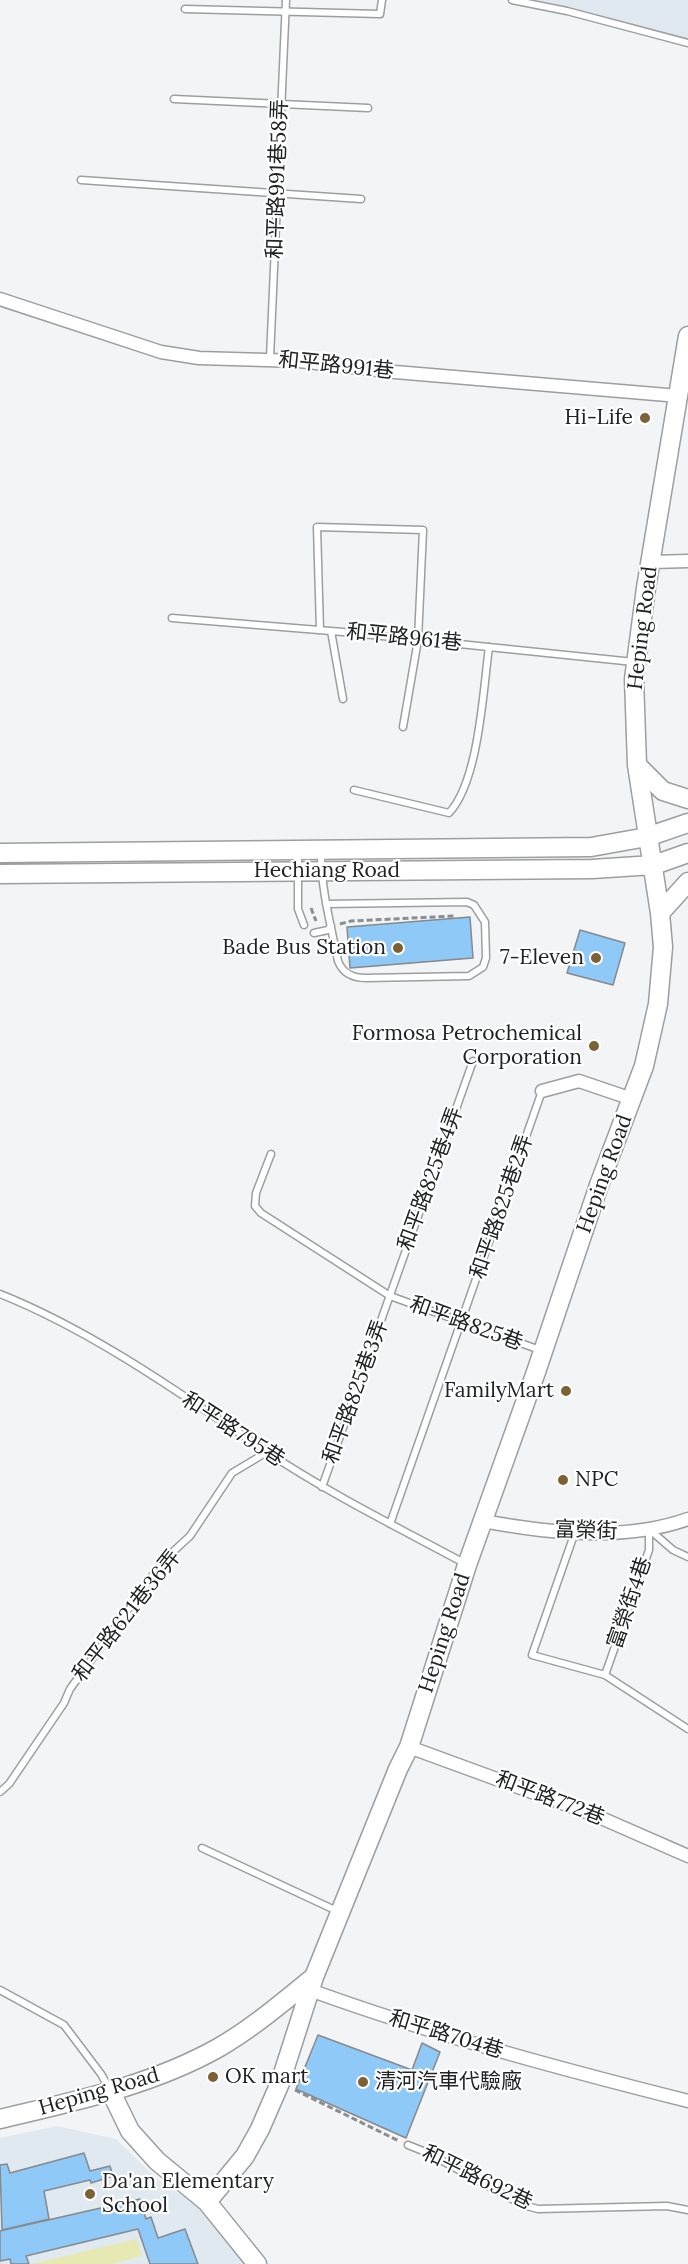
<!DOCTYPE html>
<html>
<head>
<meta charset="utf-8">
<style>
	body { margin:0 }
	canvas { display:block; background:#f2f4f6 }
</style>
</head>
<body>
<canvas width="688" height="2264"></canvas>
<script>
const ctx = document.querySelector('canvas').getContext('2d');
ctx.lineJoin = 'round';
function fill(path, color) {
  ctx.fillStyle = color;
  ctx.fill(path, 'evenodd');
}
function trace(path, color, width, dash) {
  ctx.strokeStyle = color;
  ctx.lineWidth = width;
  ctx.lineCap = dash ? 'butt' : 'round';
  ctx.setLineDash(dash || []);
  ctx.stroke(path);
}
function write(font, color, halo, rows, align = 'center') {
  ctx.font = font + ' Lora,"Noto Sans TC",serif';
  ctx.lineWidth = 4.5;
  ctx.setLineDash([]);
  ctx.textBaseline = 'middle';
  ctx.strokeStyle = halo;
  ctx.fillStyle = color;
  for (const [text, x, y, turn = 0] of rows) {
    ctx.save();
    ctx.translate(x, y);
    ctx.rotate((+turn || 0) * Math.PI / 180);
    ctx.textAlign = isNaN(turn) ? turn : align;
    if (halo) ctx.strokeText(text, 0, 0);
    ctx.fillText(text, 0, 0);
    ctx.restore();
  }
}
fill(new Path2D(`
	M521,0H688V48Z
	M57,2126L116,2139L158,2180L201,2207L249,2264H0V2138Z`), '#e0e9f0');
fill(new Path2D(`
	M137,2239L142,2256L112,2264H31Z`), '#e6eab2');
const building = new Path2D(`
	M470,917L473,958L350,968L347,927Z
	M580,930L625,943L613,985L567,973Z
	M318,2035L412,2070L422,2043L440,2052L406,2138L296,2089Z
	M84,2153L90,2171L110,2166L113,2176L91,2183L90,2180L44,2191L49,2219L2,2230L0,2165L7,2164L10,2173Z
	M140,2199L146,2219L151,2217L158,2238L185,2229L198,2264H150L138,2229L26,2256L29,2264H11L10,2259L0,2261V2231Z`);
fill(building, '#8ec9f7');
trace(building, '#87898b', 1.5);
const lane = new Path2D(`
	M512,0L567,11L688,43
	M185,9L380,14L382,0
	M174,99L368,108
	M81,180L361,199
	M270,358L286,0
	M172,618L343,632L634,662
	M320,630L317,527L423,530L418,640L403,727
	M331,631L343,699
	M354,790L449,813C479,781 483,691 489,647
	M298,853V909L304,925
	M321,853C321,889 331,926 338,961C343,974 353,978 366,978L469,976L483,967L486,958L485,922L474,905L467,902L326,904
	M314,933L328,930L331,926
	M271,1154L256,1193L255,1206L261,1213L390,1296L540,1350
	M0,1294C93,1331 184,1396 267,1452C330,1494 399,1528 466,1564
	M322,1487L473,1061
	M390,1524L542,1091
	M650,1530L673,1550L688,1557
	M575,1532L532,1655L605,1675L688,1729
	M605,1675L649,1550V1530
	M0,1792L9,1784L64,1703L70,1689L164,1560L190,1536L232,1473L267,1452
	M202,1848L337,1911
	M0,1990L64,2025L101,2074L110,2090
	M408,2145L428,2153L523,2205L538,2209L667,2206L688,2210`);
const street = new Path2D(`
	M0,299L161,352L199,358L299,361L395,372L679,396
	M651,562L688,561
	M542,1091L579,1081L632,1099
	M483,1521C548,1533 624,1542 688,1519
	M409,1747L592,1814L688,1856
	M310,1990C434,2035 561,2069 688,2101`);
const secondary = new Path2D(`
	M637,765L663,791L688,799
	M0,853L591,847L647,837L688,823
	M0,874L592,869L654,865L688,853
	M660,913L688,882
	M111,2092L130,2131L157,2161L207,2202L257,2264
	M0,2119C75,2101 150,2086 218,2048C253,2028 284,2001 314,1977
	M207,2202L245,2156L260,2129L280,2083L314,1977L398,1769L409,1747L467,1565L536,1372L599,1185L644,1066L658,1004L663,947L660,913L637,765L634,679L646,588L688,336`);
trace(lane, '#9c9ea0', 9);
trace(street, '#9c9ea0', 15);
trace(secondary, '#9c9ea0', 21);
trace(new Path2D(`
	M311,908L316,921
	M340,924L351,921L455,916
	M295,2090L399,2141`), '#8b8d8e', 3, [6, 3]);
trace(lane, '#fff', 6);
trace(street, '#fff', 12);
trace(secondary, '#fff', 18);
for (const [x, y, r, color] of [
	[645,418,6,"#7b6133"],
	[398,948,6,"#7b6133"],
	[596,958,6,"#7b6133"],
	[594,1046,6,"#7b6133"],
	[566,1391,6,"#7b6133"],
	[563,1480,6,"#7b6133"],
	[213,2077,6,"#7b6133"],
	[363,2082,6,"#7b6133"],
	[90,2194,6,"#7b6133"]
]) {
  const dot = new Path2D();
  dot.arc(x, y, r, 0, 2 * Math.PI);
  ctx.fillStyle = color;
  ctx.fill(dot);
  trace(dot, '#fff', 2);
}
write('21px', '#212223', '#fff', [
	["和平路991巷58弄",278,179,-88],
	["和平路991巷",336,366,6],
	["Heping Road",643,628,-83],
	["和平路961巷",404,638,6],
	["Hechiang Road",327,871],
	["Heping Road",605,1174,-70],
	["和平路825巷4弄",431,1179,-70],
	["和平路825巷2弄",502,1207,-71],
	["和平路825巷",466,1324,20],
	["和平路825巷3弄",356,1392,-70],
	["和平路795巷",233,1430,33],
	["富榮街",586,1531,2],
	["富榮街4巷",630,1603,-71],
	["和平路621巷36弄",127,1616,-52],
	["Heping Road",445,1633,-72],
	["和平路772巷",550,1799,21],
	["和平路704巷",446,2035,17],
	["Heping Road",99,2092,-16],
	["和平路692巷",477,2178,26]
]);
write('21px', '#212223', '#fff', [
	["Hi-Life",633,418],
	["Bade Bus Station",386,948],
	["7-Eleven",584,958],
	["Formosa Petrochemical",582,1034],
	["Corporation",582,1058],
	["FamilyMart",554,1391],
	["NPC",575,1480,"left"],
	["OK mart",225,2077,"left"],
	["清河汽車代驗廠",375,2082,"left"],
	["Da'an Elementary",102,2182,"left"],
	["School",102,2206,"left"]
], 'right');
</script>
</body>
</html>
